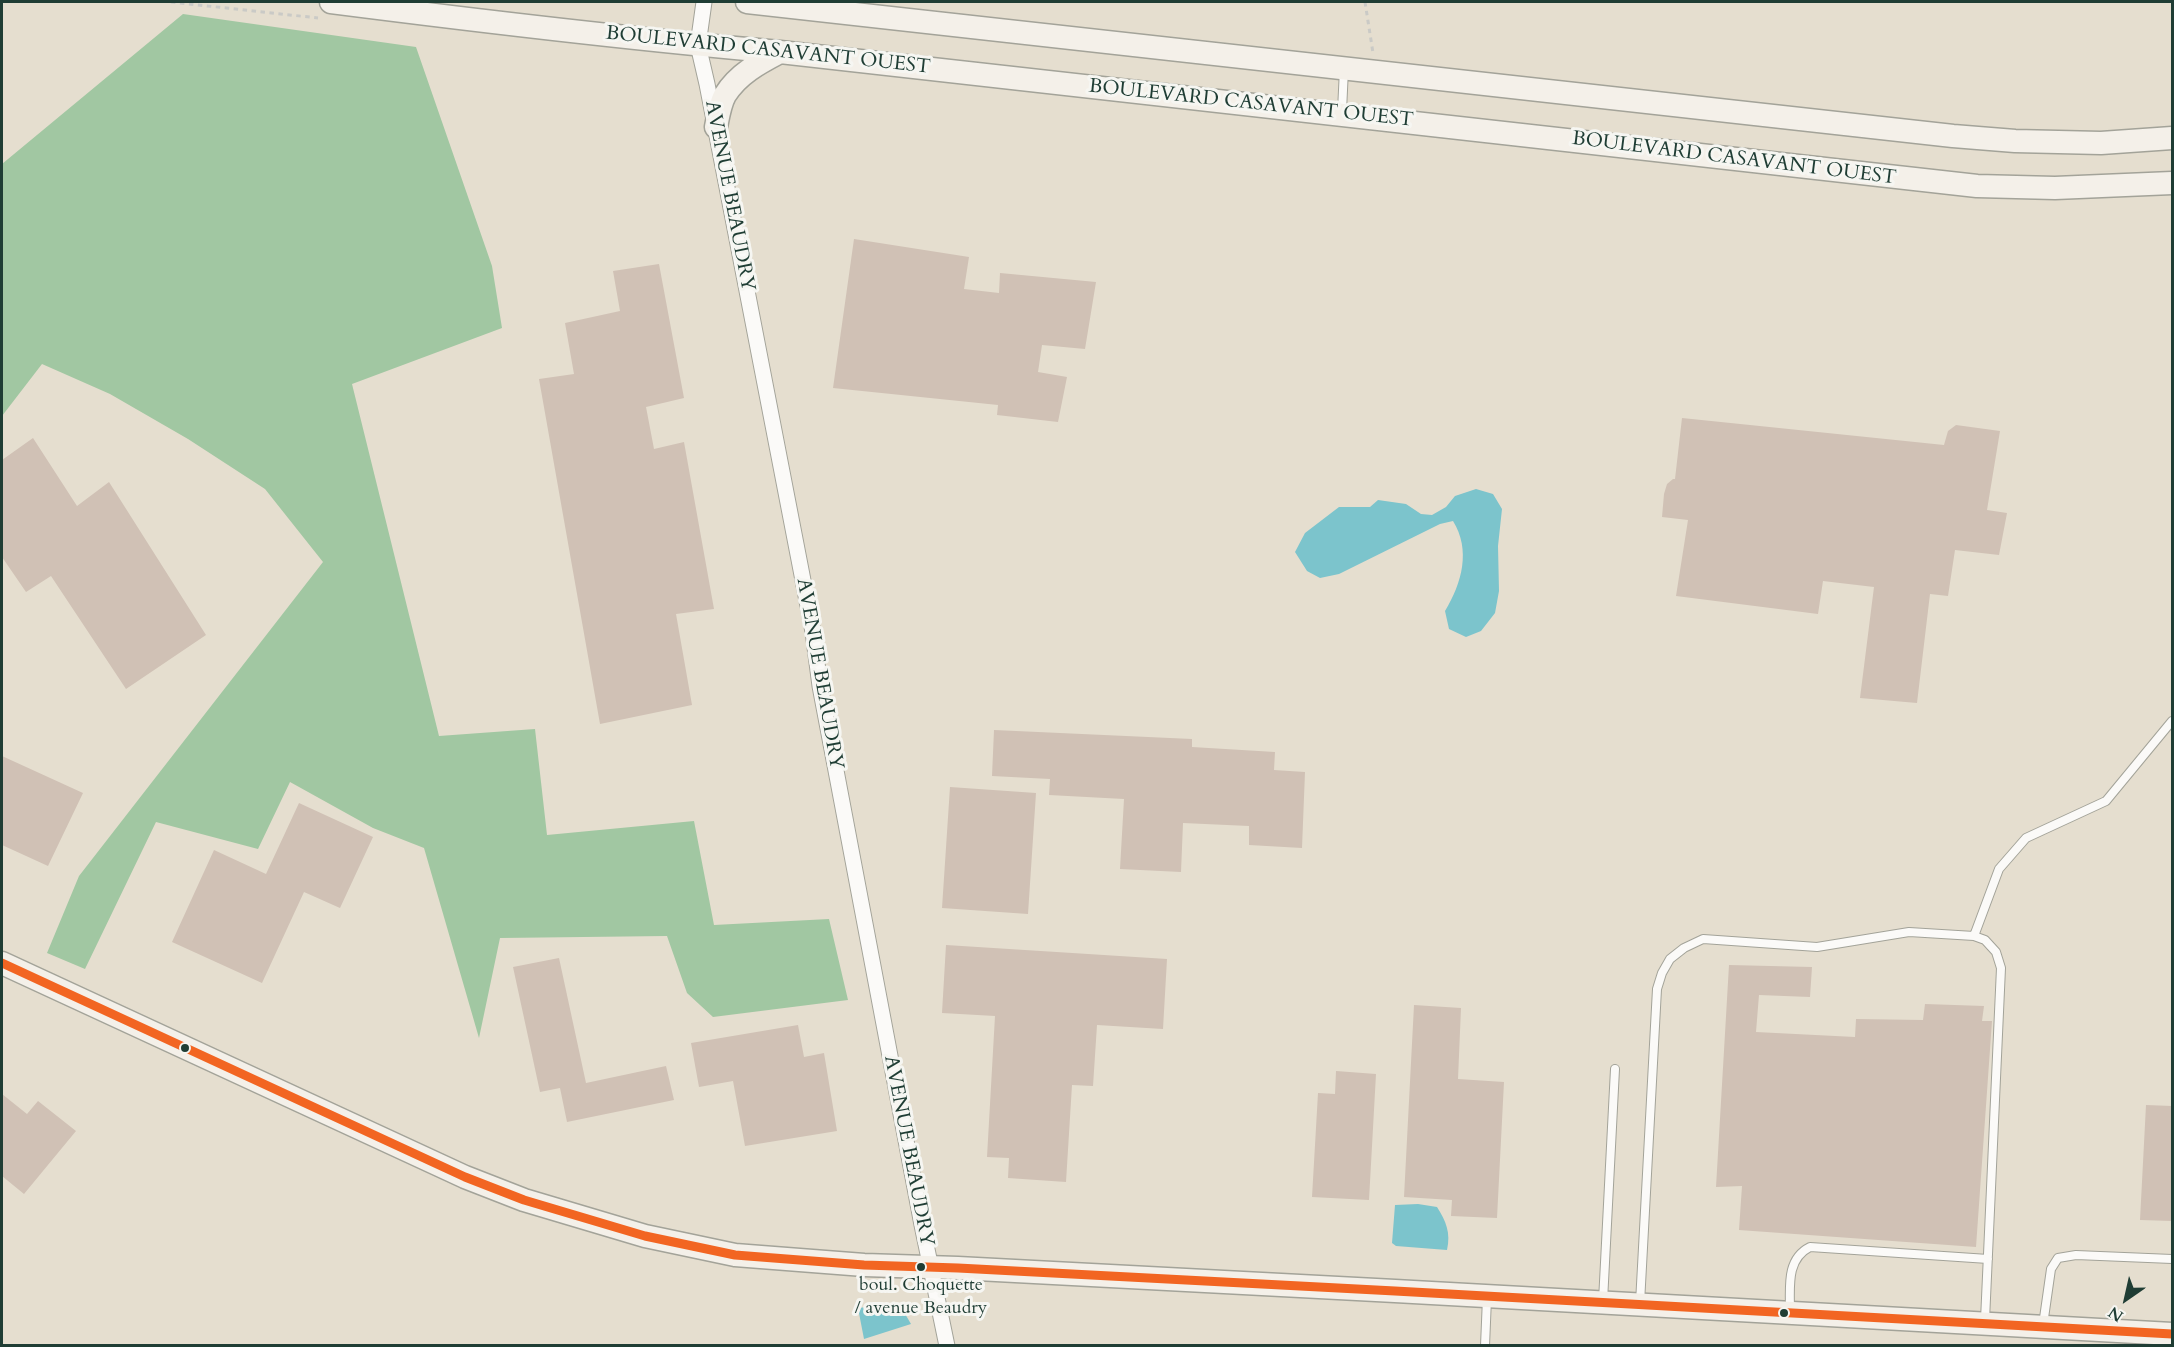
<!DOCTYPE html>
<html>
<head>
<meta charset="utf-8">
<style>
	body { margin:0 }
	#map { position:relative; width:2174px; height:1347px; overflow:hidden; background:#e5decf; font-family:Cardo,serif }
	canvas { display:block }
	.frame { position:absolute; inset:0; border:3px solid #1f3d34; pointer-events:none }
	.north { position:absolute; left:2096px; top:1269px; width:60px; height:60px; -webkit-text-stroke:4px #f6f6f2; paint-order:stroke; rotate:214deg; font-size:16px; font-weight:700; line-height:24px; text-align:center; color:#1f3d34 }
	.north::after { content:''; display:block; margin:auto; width:21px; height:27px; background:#1f3d34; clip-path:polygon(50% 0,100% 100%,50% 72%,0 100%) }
</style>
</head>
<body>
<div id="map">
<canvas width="2174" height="1347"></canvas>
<div class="frame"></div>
<div class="north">N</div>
</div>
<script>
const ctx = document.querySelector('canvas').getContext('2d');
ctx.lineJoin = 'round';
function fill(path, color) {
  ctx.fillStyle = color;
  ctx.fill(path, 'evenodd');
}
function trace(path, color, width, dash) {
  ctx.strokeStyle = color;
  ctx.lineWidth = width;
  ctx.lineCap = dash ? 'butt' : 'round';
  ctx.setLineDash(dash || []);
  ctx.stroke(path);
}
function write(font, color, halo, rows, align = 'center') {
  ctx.font = font + ' Cardo,serif';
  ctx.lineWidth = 6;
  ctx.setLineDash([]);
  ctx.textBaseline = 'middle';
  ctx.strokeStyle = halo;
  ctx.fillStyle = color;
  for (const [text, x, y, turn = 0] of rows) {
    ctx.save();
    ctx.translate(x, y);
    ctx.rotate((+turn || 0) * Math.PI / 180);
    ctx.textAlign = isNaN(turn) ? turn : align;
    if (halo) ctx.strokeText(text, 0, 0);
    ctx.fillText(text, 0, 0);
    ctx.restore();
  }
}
fill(new Path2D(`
	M183,14L416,47L492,266L502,328L352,384L439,736L535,729L547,835L694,821L714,925L829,919L848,1000L713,1017L687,993L667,936L500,938L479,1038L424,848L373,828L290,782L258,849L156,822L85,969L47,953L79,876L323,562L265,489L188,439L110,394L42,364L2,416V164Z`), '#a1c7a2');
fill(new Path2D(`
	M1476,489L1493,494L1502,509L1498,546L1499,591L1495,613L1481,631L1466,637L1449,629L1445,611C1462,583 1471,550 1453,521L1440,524L1339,574L1320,578L1307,571L1295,552L1305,533L1339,507H1370L1378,500L1406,504L1421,514L1432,515L1446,507L1455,496Z
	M1418,1204L1437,1207C1446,1221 1451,1233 1447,1250L1396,1246L1392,1243L1395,1205Z
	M892,1304L901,1307L911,1324L864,1339L858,1308Z`), '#7cc4cc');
fill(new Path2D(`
	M854,239L969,257L964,289L999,293L1000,273L1096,282L1085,349L1042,345L1038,372L1067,377L1058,422L997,415L998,405L833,388Z
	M659,264L684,398L646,407L654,449L684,442L714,609L676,614L692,705L600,724L539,379L574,374L565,323L620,311L613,271Z
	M1682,418L1944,445L1948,431L1956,425L2000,431L1987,510L2007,513L1999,555L1955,550L1948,596L1930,594L1917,703L1860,698L1874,587L1823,581L1818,614L1676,596L1688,520L1662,517L1664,494L1667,484L1673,479H1675Z
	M33,438L77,506L109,482L206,635L126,689L51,576L26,592L2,557V460Z
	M994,730L1192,739V747L1275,752L1274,770L1305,772L1302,848L1249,845V826L1183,823L1181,872L1120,869L1124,799L1049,795L1050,779L992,776Z
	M2,756L83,793L48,866L2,845Z
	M950,787L1036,793L1028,914L942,908Z
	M299,803L373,837L340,908L304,892L262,983L172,942L214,850L266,874Z
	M946,945L1167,959L1163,1029L1097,1025L1093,1086L1072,1085L1066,1182L1008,1178L1009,1158L987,1157L995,1016L942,1013Z
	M559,958L586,1083L666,1066L674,1100L567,1122L560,1088L540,1092L513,967Z
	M1729,965L1812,967L1810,997L1759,995L1756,1032L1855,1037L1856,1019L1923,1020L1925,1004L1984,1006L1982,1021H1992L1976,1247L1739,1230L1742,1186L1716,1187Z
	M1414,1005L1461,1008L1458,1079L1504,1082L1497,1218L1451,1216L1452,1200L1404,1197Z
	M798,1025L804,1057L824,1053L837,1131L745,1146L733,1081L699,1087L691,1043Z
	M1336,1071L1376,1074L1369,1200L1312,1197L1318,1093L1335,1094Z
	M2,1094L27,1114L38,1101L76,1131L24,1194L2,1176Z
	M2146,1105L2172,1106V1221L2140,1220Z`), '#d0c1b5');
const lane = new Path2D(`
	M1342,111L1344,69
	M1974,936L1999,869L2026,838L2106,801L2172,721
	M1603,1301L1615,1069
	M1640,1303L1657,989L1662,973L1670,959L1684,948L1703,939L1817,947L1909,932L1974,936L1985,940L1996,952L2001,968L1985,1320
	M1790,1311C1790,1287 1786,1259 1810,1247L1988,1259
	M2043,1325L2051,1269L2058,1258L2076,1255L2172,1259
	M1485,1346L1487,1298`);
const street = new Path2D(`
	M704,2L698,45L707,84L813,632L820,686L922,1225L947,1346`);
const secondary = new Path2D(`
	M331,2C480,21 630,39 780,52L1977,186L2055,188L2172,183
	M747,2L1953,136L2015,141L2101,143L2172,138
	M716,127C718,117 720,104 725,95C738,74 759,63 780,52
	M2,963L465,1177L524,1200L645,1236L735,1255L864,1265L958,1268L1395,1291L2172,1334`);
trace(lane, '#a3a399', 10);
trace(street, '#a3a399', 17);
trace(secondary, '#a3a399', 25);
trace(new Path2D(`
	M171,2L318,18
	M1365,2L1373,53`), '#cacac6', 3, [4.5, 4.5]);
trace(lane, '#fbfaf8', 8);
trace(street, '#fbfaf8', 15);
trace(secondary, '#f4f0e9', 22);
trace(new Path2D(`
	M2,963L465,1177L524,1200L645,1236L735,1255L864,1265L958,1268L1395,1291L2172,1334`), '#f26522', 9);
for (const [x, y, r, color] of [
	[185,1048,5,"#1f3d34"],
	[921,1267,5,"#1f3d34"],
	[1784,1313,5,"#1f3d34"]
]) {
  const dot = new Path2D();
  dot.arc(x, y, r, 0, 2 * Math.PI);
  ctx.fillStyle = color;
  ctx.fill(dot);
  trace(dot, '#f6f6f2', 2);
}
write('18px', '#1f3d34', '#f6f6f2', [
	["boul. Choquette",921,1286],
	["/ avenue Beaudry",921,1309]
]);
write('20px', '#1f3d34', '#f6f6f2', [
	["BOULEVARD CASAVANT OUEST",768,51,6],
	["BOULEVARD CASAVANT OUEST",1251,104,6],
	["BOULEVARD CASAVANT OUEST",1734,159,7],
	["AVENUE BEAUDRY",729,196,79],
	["AVENUE BEAUDRY",819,674,80],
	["AVENUE BEAUDRY",908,1151,79]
]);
</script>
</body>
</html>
